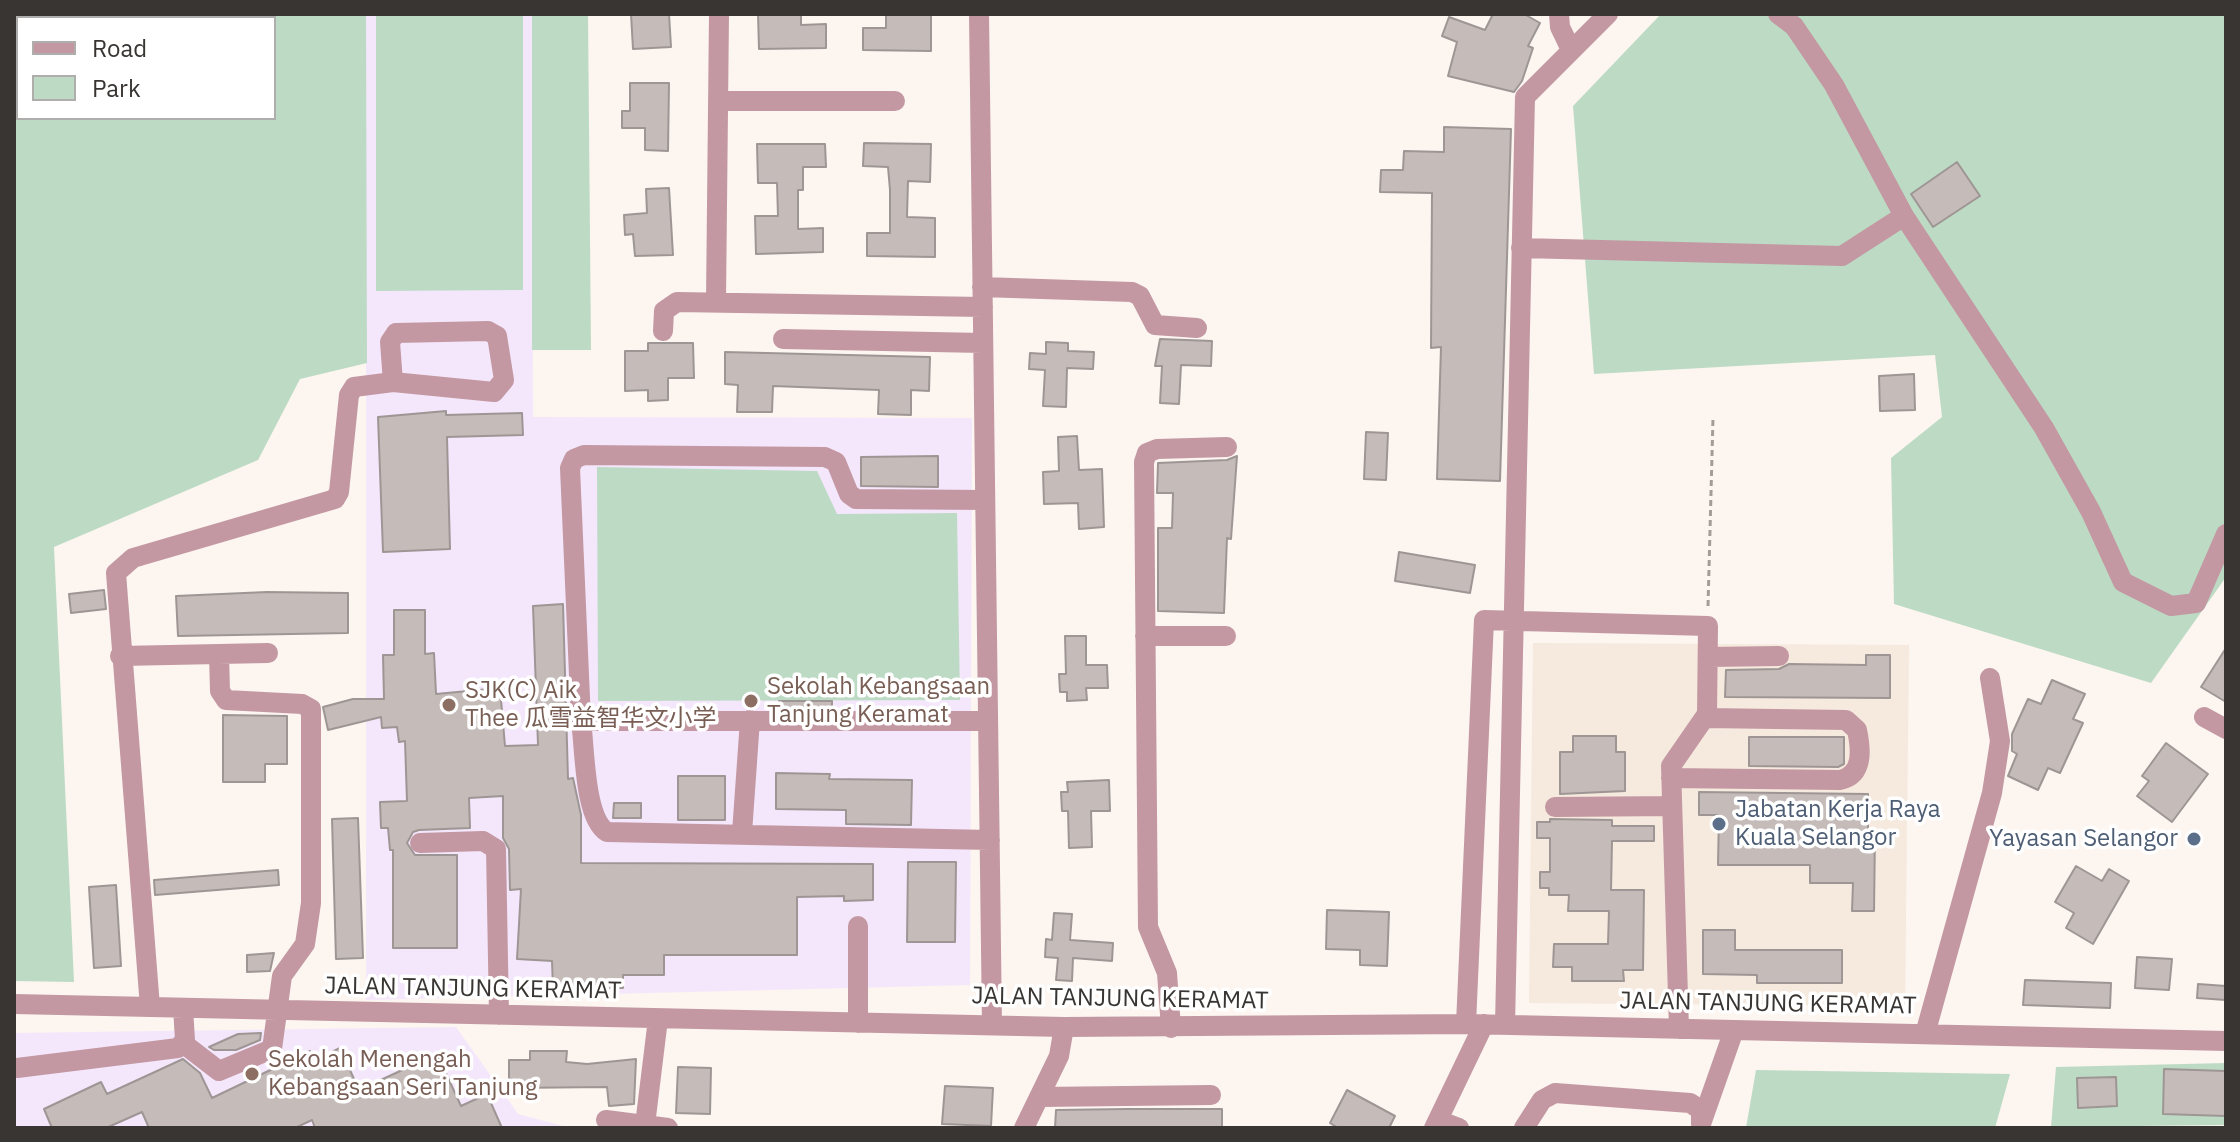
<!DOCTYPE html>
<html>
<head>
<meta charset="utf-8">
<style>
	body { margin:0 }
	#map { position:relative; width:2240px; height:1142px; overflow:hidden; background:#fcf5f0; font-family:"IBM Plex Sans",sans-serif }
	canvas { display:block }
	.frame { position:absolute; inset:0; border:16px solid #383533; pointer-events:none }
	.legend { position:absolute; left:16px; top:16px; width:260px; height:104px; box-sizing:border-box; background:#fff; border:2px solid #afaead; margin:0; padding:10px 14px; list-style:none; font-size:24px; color:#383533 }
	.legend li { display:flex; align-items:center; gap:16px; height:40px }
	.legend b { width:40px; border:2px solid #afaead }
</style>
</head>
<body>
<div id="map">
<canvas width="2240" height="1142"></canvas>
<div class="frame"></div>
<ul class="legend">
<li><b style="height:10px;background:#c398a2"></b>Road</li>
<li><b style="height:22px;background:#bddbc4"></b>Park</li>
</ul>
</div>
<script>
const ctx = document.querySelector('canvas').getContext('2d');
ctx.lineJoin = 'round';
function fill(path, color) {
  ctx.fillStyle = color;
  ctx.fill(path, 'evenodd');
}
function trace(path, color, width, dash) {
  ctx.strokeStyle = color;
  ctx.lineWidth = width;
  ctx.lineCap = dash ? 'butt' : 'round';
  ctx.setLineDash(dash || []);
  ctx.stroke(path);
}
function write(font, color, halo, rows, align = 'center') {
  ctx.font = font + ' "IBM Plex Sans","Noto Sans SC",sans-serif';
  ctx.lineWidth = 7;
  ctx.setLineDash([]);
  ctx.textBaseline = 'middle';
  ctx.strokeStyle = halo;
  ctx.fillStyle = color;
  for (const [text, x, y, turn = 0] of rows) {
    ctx.save();
    ctx.translate(x, y);
    ctx.rotate((+turn || 0) * Math.PI / 180);
    ctx.textAlign = isNaN(turn) ? turn : align;
    if (halo) ctx.strokeText(text, 0, 0);
    ctx.fillText(text, 0, 0);
    ctx.restore();
  }
}
fill(new Path2D(`
	M1533,643L1909,645L1905,1006L1529,1003Z`), '#f6e9de');
fill(new Path2D(`
	M366,14H532L533,417L972,418L970,985L366,1000Z
	M456,1027L518,1114L571,1128H14V1033Z`), '#f4e7fc');
fill(new Path2D(`
	M14,14H366L367,363L300,379L258,460L54,547L74,982L14,981ZM274,18V118H18V18Z
	M376,14H523V290L376,291Z
	M532,14H588L591,350H532Z
	M1661,14H2226V577L2151,683L1894,604L1891,458L1942,417L1935,355L1594,374L1573,106Z
	M597,467L817,471L837,514L957,513L960,700L598,701Z
	M2226,1063V1125L2051,1127L2056,1067Z
	M1756,1070L2010,1074L1995,1128H1746Z`), '#bddbc4');
const building = new Path2D(`
	M631,14H669L671,47L633,49Z
	M758,14H801V25L826,24V48L759,49Z
	M886,14H931V51L863,50V28H886Z
	M1493,14H1524L1540,23L1528,46L1533,48L1522,81L1514,92L1448,76L1457,42L1442,36L1449,17L1485,30Z
	M630,83H669L668,151L645,150V128H622V111H630Z
	M1444,127L1511,129L1500,481L1437,479L1441,347L1431,348L1432,193L1380,192L1381,170H1403L1404,151L1444,152Z
	M864,143L931,144L930,182L908,181L907,217L935,218V257L867,256V233H890V190L888,167L863,166Z
	M757,144H825L826,167H803V190H798V229L823,228V252L756,254L755,216H778L777,183H758Z
	M1957,162L1980,196L1933,227L1911,194Z
	M669,188L673,255L635,256L633,234L625,235L624,215L647,213L646,189Z
	M1160,339L1212,341L1211,366L1181,365L1179,404L1160,403L1162,366H1155Z
	M1046,342L1068,343V351L1094,352L1093,369L1067,368L1066,407L1043,406L1045,370L1029,369L1030,353L1046,354Z
	M648,343H693L694,378H668V400L648,401V390L625,391V351H648Z
	M725,352L930,357L929,391L911,390V415L878,414L879,390L773,386L772,412H737L738,385L725,384Z
	M1914,374L1915,410L1880,411L1879,376Z
	M446,411V415L522,413L523,435L447,437L450,549L383,552L378,417Z
	M1366,432L1388,433L1386,480L1364,479Z
	M1077,436L1079,470L1102,469L1104,527L1079,529L1078,503L1044,504L1043,472L1059,471L1058,437Z
	M938,456V487L861,486V457Z
	M1237,456L1231,539L1227,538L1224,613L1158,611V528H1172L1173,493H1157L1158,463L1227,460Z
	M1399,552L1475,565L1470,593L1395,581Z
	M104,590L106,609L71,613L69,594Z
	M267,592L348,593V633L178,636L176,596Z
	M563,604L568,779L573,778L581,815V863L873,864V900L844,901V896L797,897V955H664V975H623V988L553,989L552,961L517,959L521,889L510,890L509,849L503,838V796L469,798L470,828L419,830L413,832L407,843L415,855H457V948H393V850H390L388,828H381L380,802L407,801L405,741L399,742L397,727L382,728L381,717L328,730L323,707L353,699H384L383,655H394V610H425V654L434,653L436,694L500,688L505,746L538,745L533,606Z
	M1065,636H1086V665H1107L1108,688H1086L1087,700L1067,701V692H1060L1059,674H1066Z
	M2226,648V702L2201,687Z
	M1866,655H1890V698L1725,697L1726,670L1779,669L1789,664L1866,665Z
	M2052,680L2085,694L2073,719L2083,723L2060,773L2048,768L2038,790L2008,776L2017,754L2012,751V734L2028,699L2041,704Z
	M779,701H832V708H779Z
	M223,715L287,716V764H265V782H223Z
	M1573,736H1616V752H1625V791L1560,794V752H1573Z
	M1749,737H1844V764L1838,767L1749,766Z
	M2166,743L2208,774L2172,822L2137,796L2149,781L2142,776Z
	M776,773L830,774L829,779L912,780L911,825L846,824V810L776,809Z
	M678,776H725V820H678Z
	M1109,780L1110,811H1091L1092,847L1069,848L1068,811H1062L1061,792H1068L1067,782Z
	M1699,792L1868,794V832H1875L1874,911H1852L1853,883H1810V865H1718L1719,815H1699Z
	M614,803H641V818H613Z
	M358,818L363,958L336,959L332,819Z
	M1550,819L1612,820V826H1654V841H1612L1611,890H1644L1643,970H1623L1624,981H1572V967H1553L1554,944H1608L1609,911H1568L1569,895H1549V888H1540V872H1550V838H1537V822H1550Z
	M908,862H956L955,942H907Z
	M2076,866L2102,881L2109,869L2129,881L2093,944L2066,928L2074,913L2055,902Z
	M278,870L279,885L155,895L154,880Z
	M116,885L121,966L94,968L89,887Z
	M1327,910L1389,912L1387,966L1360,965V950L1326,949Z
	M1054,913L1072,914L1070,940L1113,943L1112,961L1073,958L1072,981L1056,980L1058,958L1045,957L1046,939L1052,940Z
	M1703,930H1735V950H1842V983H1757V975L1703,974Z
	M274,953L270,971L247,972V955Z
	M2137,957L2172,959L2169,990L2135,988Z
	M2025,980L2111,983L2110,1008L2023,1005Z
	M2198,984L2226,986V1000L2197,998Z
	M261,1033L260,1040L236,1050H214L209,1047L238,1034Z
	M340,1048L359,1090L437,1054L461,1106L487,1094L502,1128H315L312,1120L295,1128H149L142,1112L106,1128H52L44,1109L101,1082L107,1094L183,1059L200,1073L212,1098L310,1051L315,1060Z
	M530,1051H567L566,1062L587,1064L636,1059L634,1104L609,1106L607,1087L509,1088V1060H530Z
	M678,1067L711,1068L710,1114L676,1113Z
	M2164,1069L2226,1071V1116L2163,1114Z
	M2116,1077L2117,1106L2078,1108L2077,1078Z
	M945,1086L993,1088L991,1126L942,1124Z
	M1347,1090L1395,1116L1389,1128H1338L1330,1123Z
	M1127,1109H1222V1128H1055L1056,1110Z`);
fill(building, '#c5bcba');
trace(building, '#9e9694', 2);
trace(new Path2D(`
	M1708,606L1713,418`), '#a39d9a', 3, [6, 4]);
trace(new Path2D(`
	M979,14L992,1024
	M1559,14L1560,27L1571,50
	M1778,14L1794,26L1834,85L1904,216L2044,428L2091,512L2123,582L2171,606L2196,603L2226,534
	M719,101H895
	M1521,248L1842,256L1904,216
	M982,287L1132,292L1140,296L1155,325L1197,328
	M716,301L719,14
	M663,331L664,311L677,302L983,307
	M783,339L983,343
	M985,500L856,499L849,494L836,462L825,457L584,455L574,459L570,468L581,721H988
	M1145,636H1226
	M120,656L268,653
	M1708,657L1779,656
	M2204,717L2226,729
	M581,721C585,748 584,818 607,832L990,840
	M1671,778L1840,780C1864,775 1861,749 1857,730L1846,720L1706,718
	M1555,807L1672,806
	M742,833L750,720
	M420,843L483,841L496,849L499,1015
	M858,926V1023
	M14,1004L1064,1027L1466,1024L2226,1041
	M150,1007L116,573L133,558L335,499L339,492L349,395L354,387L393,382L494,392L504,380L497,336L488,331L396,333L390,342L393,382
	M1466,1024L1484,620L1708,626L1707,714L1671,766L1679,1029
	M1505,1025L1525,97L1608,14
	M1171,1028L1167,973L1148,927L1144,462L1147,453L1157,449L1227,447
	M1925,1034L1992,793L2000,741L1990,678
	M184,1044L219,1071L272,1049L282,976L305,944L311,903V709L302,704L226,700L220,691L219,654
	M17,1068L178,1048L185,1040L183,1008
	M1039,1097L1211,1095
	M606,1120L668,1128
	M1438,1120L1459,1128
	M1701,1124L1734,1030
	M645,1125L658,1019
	M1024,1128L1059,1056L1064,1027
	M1434,1128L1484,1024
	M1524,1128L1542,1100L1555,1093L1690,1103L1701,1110V1123`), '#c398a2', 20);
for (const [x, y, r, color] of [
	[751,701,8,"#8d6e63"],
	[449,705,8,"#8d6e63"],
	[1719,824,8,"#5c6f8a"],
	[2194,839,8,"#5c6f8a"],
	[252,1074,8,"#8d6e63"]
]) {
  const dot = new Path2D();
  dot.arc(x, y, r, 0, 2 * Math.PI);
  ctx.fillStyle = color;
  ctx.fill(dot);
  trace(dot, '#fff', 3);
}
write('24px', '#785e54', '#fff', [
	["Sekolah Kebangsaan",767,687],
	["Tanjung Keramat",767,715],
	["SJK(C) Aik",465,691],
	["Thee 瓜雪益智华文小学",465,719],
	["Sekolah Menengah",268,1060],
	["Kebangsaan Seri Tanjung",268,1088]
], 'left');
write('24px', '#4e5e75', '#fff', [
	["Jabatan Kerja Raya",1735,810],
	["Kuala Selangor",1735,838],
	["Yayasan Selangor",2178,839,"right"]
], 'left');
write('24px', '#383533', '#fff', [
	["JALAN TANJUNG KERAMAT",473,989,1],
	["JALAN TANJUNG KERAMAT",1120,999,1],
	["JALAN TANJUNG KERAMAT",1768,1004,1]
]);
</script>
</body>
</html>
